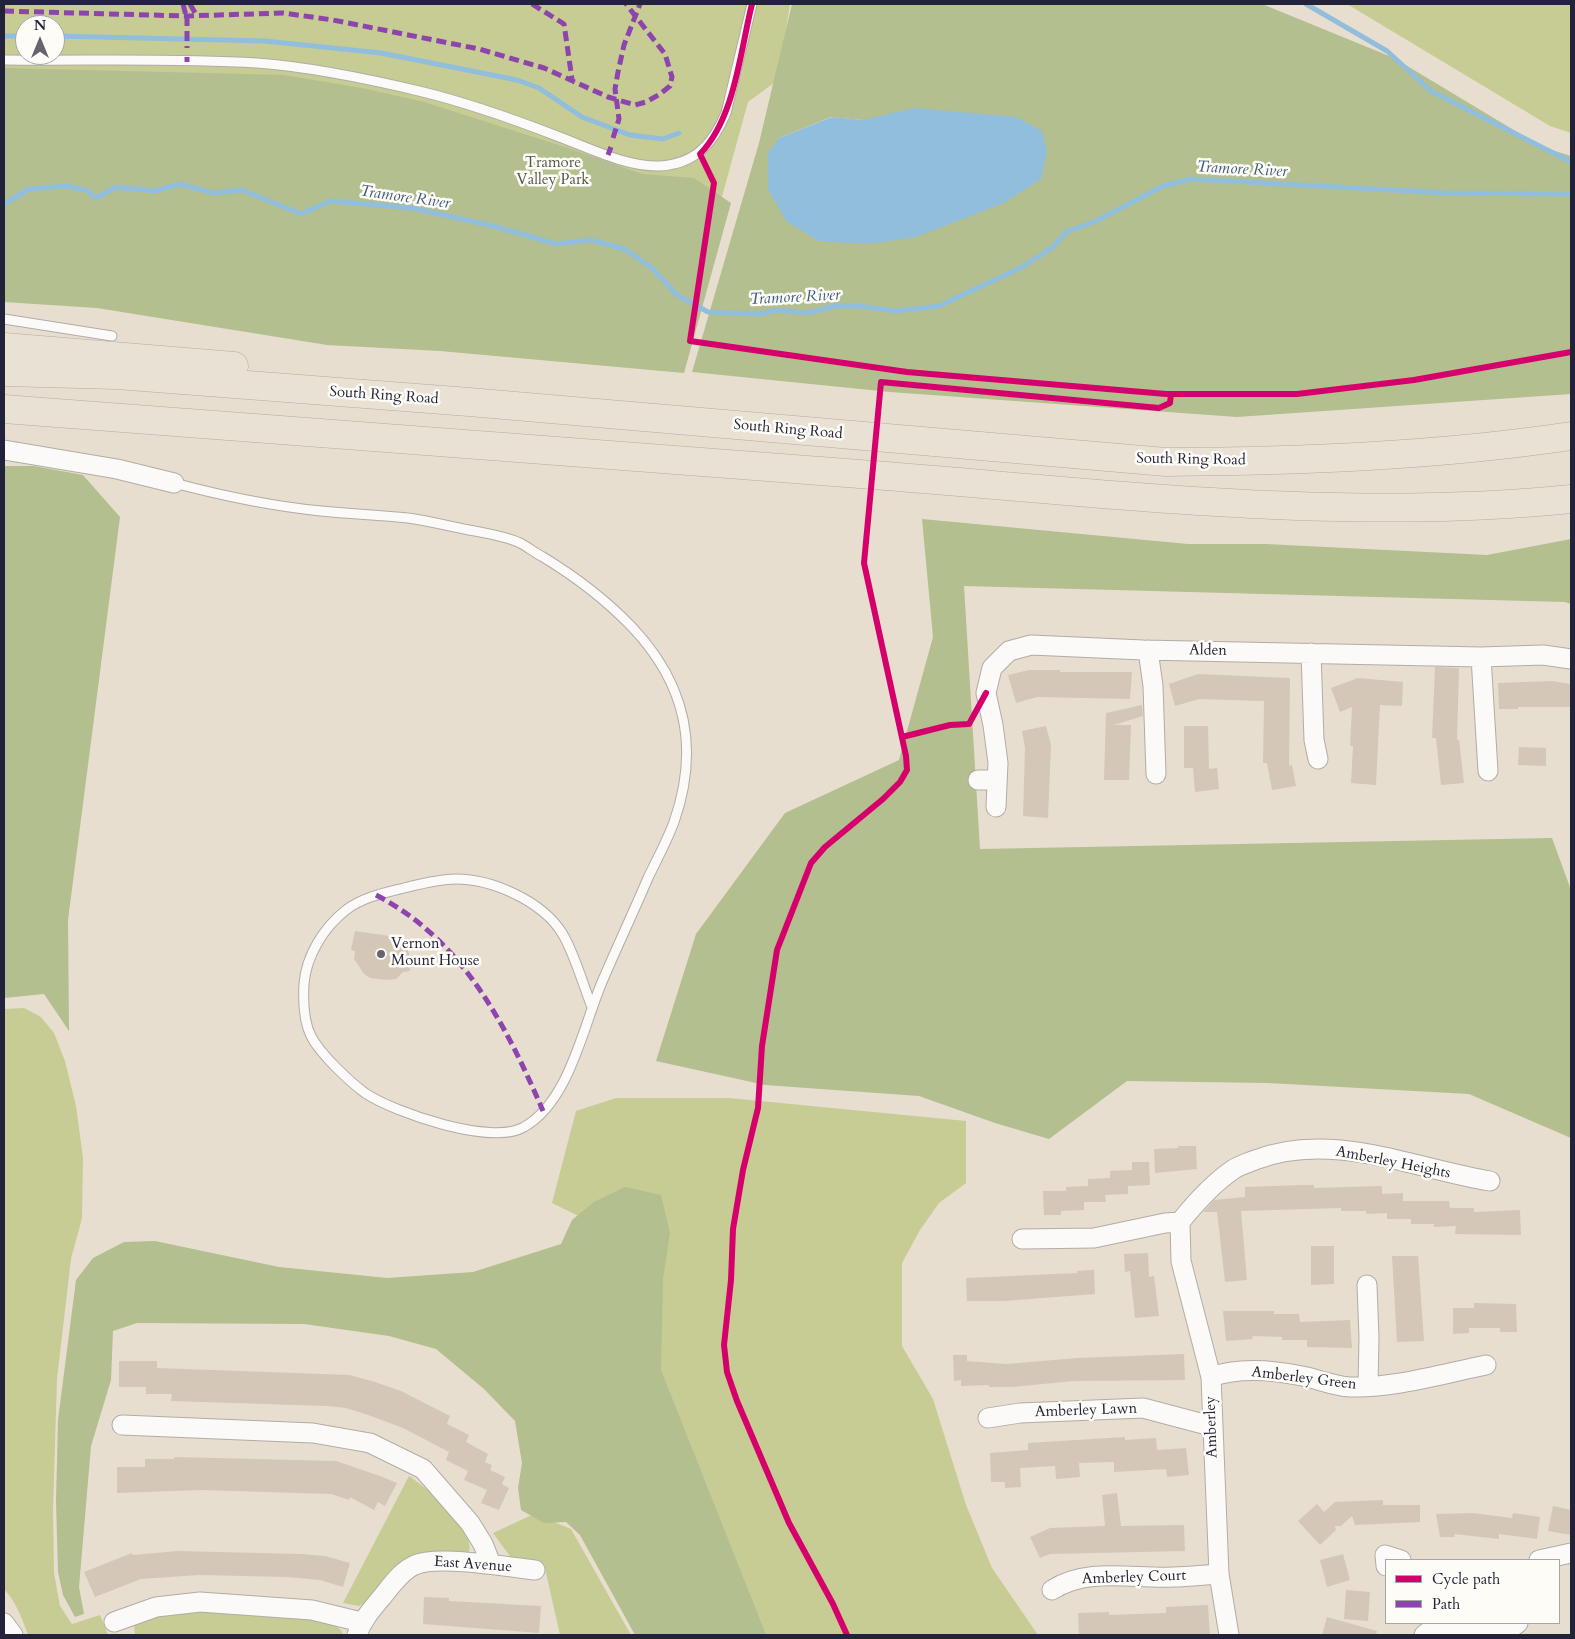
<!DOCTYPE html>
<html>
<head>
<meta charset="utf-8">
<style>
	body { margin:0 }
	#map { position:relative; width:1575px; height:1639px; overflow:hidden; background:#e7decf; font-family:Cardo,serif }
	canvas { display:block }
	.frame { position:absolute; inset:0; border:5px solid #22223b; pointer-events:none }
	.legend { position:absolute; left:1385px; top:1559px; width:175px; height:65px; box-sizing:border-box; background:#fdfcf7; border:1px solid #a5a5ac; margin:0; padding:6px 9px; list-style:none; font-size:15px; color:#22223b }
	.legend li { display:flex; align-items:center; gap:10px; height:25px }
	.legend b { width:25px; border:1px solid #a5a5ac }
	.north { position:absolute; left:15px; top:15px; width:50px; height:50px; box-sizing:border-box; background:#fdfcf7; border:1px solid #a5a5ac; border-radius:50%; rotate:0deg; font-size:14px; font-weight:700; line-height:20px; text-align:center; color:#22223b }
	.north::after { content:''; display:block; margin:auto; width:18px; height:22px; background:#67646f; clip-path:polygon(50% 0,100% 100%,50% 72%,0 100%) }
</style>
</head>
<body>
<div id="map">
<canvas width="1575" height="1639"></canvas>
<div class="frame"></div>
<ul class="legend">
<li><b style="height:6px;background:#d6006c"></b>Cycle path</li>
<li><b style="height:6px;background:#8e44ad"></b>Path</li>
</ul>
<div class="north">N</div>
</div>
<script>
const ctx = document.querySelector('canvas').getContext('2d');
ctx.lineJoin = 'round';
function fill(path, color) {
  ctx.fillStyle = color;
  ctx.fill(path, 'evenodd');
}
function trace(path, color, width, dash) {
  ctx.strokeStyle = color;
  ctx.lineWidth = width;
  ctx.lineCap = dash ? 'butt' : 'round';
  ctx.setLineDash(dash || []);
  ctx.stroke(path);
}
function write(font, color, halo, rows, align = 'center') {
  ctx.font = font + ' Cardo,serif';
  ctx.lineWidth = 5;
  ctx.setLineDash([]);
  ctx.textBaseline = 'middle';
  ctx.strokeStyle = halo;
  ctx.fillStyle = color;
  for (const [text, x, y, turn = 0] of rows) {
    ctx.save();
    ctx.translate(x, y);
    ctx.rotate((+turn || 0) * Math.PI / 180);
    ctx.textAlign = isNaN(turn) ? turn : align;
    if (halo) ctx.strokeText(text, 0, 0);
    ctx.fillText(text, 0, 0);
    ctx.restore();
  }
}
fill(new Path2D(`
	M4,4H790L778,80L748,102L680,349L4,286ZM25,25H55V55H25Z
	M1347,4H1571V133L1550,126Z
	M24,1008L41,1017L54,1033L65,1061L76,1106L83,1158L82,1218L71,1259L57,1379L53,1509L54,1573L60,1606L72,1624L100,1615L108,1635H28C22,1618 16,1602 4,1589V1009Z
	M616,1098H729L966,1121V1183L939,1203L920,1230L902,1263V1346L933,1399L966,1505L992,1568L1038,1635H671L607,1230L552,1203L576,1111Z
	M409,1476C425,1486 480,1534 468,1554H438L359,1606L343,1603Z
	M534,1514L571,1529L631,1635H560L544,1564L512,1559L493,1533Z
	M213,1611L328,1620L341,1630L343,1635H135L134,1625C161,1613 184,1612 213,1611Z`), '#c6cc93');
fill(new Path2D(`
	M792,4H1262L1394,58L1542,147L1571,156V394L1237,417L890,392L692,372L759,143ZM831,117L863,120L779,138Z
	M4,68L284,75L362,88L424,102L568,148L642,174L694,178L731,203L684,373L440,351L327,345L97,308L4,302Z
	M4,466H34L83,475L120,517L68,920L69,1031L44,994L4,998Z
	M922,519L1188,544H1266L1487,555L1571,539V604L1565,602L964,586L980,849L1552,838L1571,890V1138L1469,1094L1268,1083L1127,1081L1049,1139L995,1123L919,1096L765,1085L656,1061L696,934L785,813L899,760L933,637Z
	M625,1187L661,1195L670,1233L663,1279L661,1370L766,1635H635L580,1535L566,1522L544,1523L521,1510L518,1488L522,1463L515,1421L484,1389L436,1349L389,1336L304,1324L137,1323L113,1331L111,1380L91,1446L79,1587L84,1614L75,1617L63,1595L58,1572L56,1501L58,1420L76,1280L93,1258L124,1242L155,1241L279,1267L387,1278L473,1272L561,1244L572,1220L594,1202Z`), '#b3bf8e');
fill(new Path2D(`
	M914,108L1017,117L1042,131L1047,151L1041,179L1004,203L916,237L869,244L818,241L786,221L768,189V153L779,138L832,117L863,120Z`), '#91bedc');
trace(new Path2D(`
	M1306,4L1387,51L1431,91L1571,162
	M4,36H25
	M55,36L265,41L381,53L517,80L539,88L582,117L630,135L663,139L679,133
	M4,204L29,189L66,186L86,190L96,198L116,187L155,191L179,184L214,193L242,190L301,214L330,201L412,208L497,227L556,244L591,240L624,249L651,267L677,295L708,312L760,314L776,310L807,313L835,306H859L895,311L939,306L1022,267L1053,247L1066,232L1096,221L1163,186L1191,179L1448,193L1571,194`), '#91bedc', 5);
fill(new Path2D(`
	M1435,667L1459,668L1457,740H1459L1464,783L1441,785L1436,738H1432Z
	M1029,670H1060V672H1132L1130,699L1037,697L1016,703L1008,675Z
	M1198,674L1290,678L1289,766L1292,765L1296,786L1272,790L1267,763H1263L1264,701L1199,699L1175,706L1169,684Z
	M1358,678L1403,682L1402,706L1380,705L1376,785L1351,783L1353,746H1350L1352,707L1340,712L1331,688Z
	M1552,681L1571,684V707H1518V709H1499L1498,683Z
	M1142,705L1143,716L1114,725H1131L1129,780H1104L1106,713Z
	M1046,726L1051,745L1048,818L1023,816L1025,748L1022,731Z
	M1184,726H1208L1209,769L1217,768L1219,789L1195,792L1193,768H1184Z
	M1519,747L1546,748V766L1518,765Z
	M355,931L410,939L408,950L411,962L410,971L403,972L396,979L387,980L370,978L364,974L354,959L355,951L351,950Z
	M1178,1146H1196L1197,1169L1155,1173L1154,1149L1178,1148Z
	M1132,1162H1149L1150,1185L1128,1186V1194L1105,1195L1106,1202H1084V1210L1061,1211V1215H1044L1043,1191H1066V1187L1088,1186V1179L1110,1178V1171L1132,1170Z
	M1302,1185H1314V1188L1382,1186V1194L1403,1193V1201H1449L1450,1208H1474V1212L1520,1210L1521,1235L1455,1234L1456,1226L1434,1227V1224H1411V1219H1387V1213L1367,1214L1366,1211H1341V1208L1241,1211L1247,1280L1225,1282L1217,1212H1203L1214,1200L1245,1197V1187Z
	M1311,1246H1334V1284L1311,1285Z
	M1148,1253L1149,1277L1154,1276L1159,1316L1135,1318L1130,1271L1125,1272L1124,1254Z
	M1392,1256H1418L1424,1341L1397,1342Z
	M1094,1270L1095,1294L1004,1301H967L966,1278L1077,1273V1271Z
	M1474,1303L1516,1304L1517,1332H1500V1328H1469V1333L1453,1334V1308H1474Z
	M1223,1311H1274V1314H1299L1300,1322L1350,1320L1352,1348L1307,1347V1340H1282V1337L1252,1336L1253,1339L1226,1341Z
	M1184,1354L1185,1380L1074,1381L1012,1387H989V1385L961,1386V1380L954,1381L953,1355H967V1361L1006,1364L1077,1358Z
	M119,1361H157V1368L350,1375L375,1382L401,1391L450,1416L447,1424L469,1435L466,1442L488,1454L485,1462L492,1465L490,1470L505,1477L502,1484L509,1488L499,1510L481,1503L487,1490L464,1480L468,1471L446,1460L449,1452L403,1428L371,1416L346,1408L327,1406L171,1401L172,1394H146V1387H119Z
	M1125,1437V1440L1156,1438L1157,1450L1186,1448L1189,1475L1167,1477L1166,1469L1114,1472V1462L1079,1463L1080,1477L1056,1479L1055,1466L1020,1468L1021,1487L1005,1488V1482H991L990,1453L1028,1450V1443Z
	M174,1457L336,1461L380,1476L397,1483L385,1506L378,1502L374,1510L350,1497L349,1500L331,1494L201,1490L117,1493V1467H145V1459H174Z
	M1117,1493L1121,1526L1184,1525L1185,1551L1050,1554L1040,1558L1030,1537L1050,1528L1105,1526L1102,1495Z
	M1383,1500V1505H1420V1522L1355,1525L1352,1516L1341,1526H1335L1336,1530L1320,1545L1298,1521L1317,1504L1324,1512L1335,1502Z
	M1553,1506L1571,1510V1535L1548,1531Z
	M1473,1513L1512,1518L1513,1513L1540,1517L1537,1539L1499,1534V1539L1454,1534L1455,1537H1440L1436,1514Z
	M177,1551L301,1554L325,1556L350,1563L343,1587L320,1580L287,1577L199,1575L141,1579L95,1597L84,1572L132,1553L133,1555Z
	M1343,1554L1350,1580L1327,1587L1320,1560Z
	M1346,1590L1370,1592L1368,1621L1344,1619Z
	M424,1597L449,1598V1601L541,1606L539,1633L423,1624Z
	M1208,1605L1210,1635H1079L1078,1613L1109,1612V1615L1166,1613V1607Z
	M1327,1617L1377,1631L1376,1635H1322Z`), '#d4c7b8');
const lane = new Path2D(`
	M4,60C87,61 173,58 257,63C312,67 369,79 423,92C468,103 513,119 557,136C589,148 626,167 660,166C695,164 713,144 726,113L752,4
	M4,319L112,336
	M174,483C223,496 270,506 321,511C350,514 379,515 408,518C429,521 449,526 469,530C485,533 505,536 520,543C528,547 535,553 543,557C576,577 605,599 632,627C686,684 700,748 674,822C667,841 657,859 648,878C633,913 617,947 602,982C583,1027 569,1102 524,1127C492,1146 395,1113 365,1093C349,1081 320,1054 311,1036C303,1020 303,1001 304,984C306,956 324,927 346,910C363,897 384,893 404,888C420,884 439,879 456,879C492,879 542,901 562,933C574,952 583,985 592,1007`);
const street = new Path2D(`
	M4,450L117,469L174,483
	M1148,650L1153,686L1156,774
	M1311,653L1314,740L1318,759
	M1481,657L1488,771
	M978,780H997
	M996,807L998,763L993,725L986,693L992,668L1009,651L1031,645L1143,650L1481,657L1543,655L1571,659
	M1180,1222L1181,1261L1211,1377L1219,1574L1229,1635
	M1022,1239L1094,1238L1165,1223L1180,1222C1196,1202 1213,1183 1234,1169C1240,1165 1248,1163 1255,1160C1331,1130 1415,1169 1490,1181
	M1367,1285L1369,1337L1368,1386
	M1211,1377C1239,1367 1273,1370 1302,1376C1318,1379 1333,1386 1350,1387C1396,1388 1442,1374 1486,1365
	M988,1418L1020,1413L1143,1408L1211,1426
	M122,1425L313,1433L370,1443L423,1469L470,1523L483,1544L491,1564
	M1539,1560L1571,1553
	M1386,1566L1385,1555L1401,1560
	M1052,1590C1087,1567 1133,1579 1173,1577C1188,1577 1203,1575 1219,1574
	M114,1622L156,1607L200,1602L312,1610L361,1622
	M4,1623L13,1635
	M357,1635C362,1620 372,1609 382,1597C391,1586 402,1570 415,1565C437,1555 509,1567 535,1570
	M1424,1635L1433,1628L1514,1626L1518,1623`);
const highway = new Path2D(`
	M4,347L234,366
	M4,372L117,375L469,402L1166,462C1302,461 1436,456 1571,436
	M4,409C298,432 592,454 886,476C1114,494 1343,522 1571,499`);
trace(lane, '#b2aca5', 11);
trace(street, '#b2aca5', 21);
trace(highway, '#b2aca5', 29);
trace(lane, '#fbfaf8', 9);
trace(street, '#fbfaf8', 19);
trace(highway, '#eae1d5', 28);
trace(new Path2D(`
	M183,4L186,16
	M190,4L197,16
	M532,4L564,24L572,79
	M4,11L186,16L283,13L333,20L479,49L544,68L608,97L635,105L646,102L660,94L670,86L672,77L665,54L626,4
	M187,16V48
	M187,57V62
	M613,138L619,119L615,89L618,72L624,45L640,4
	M608,155L611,147
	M376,895C463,940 506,1025 543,1111`), '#8e44ad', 5, [10, 5]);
trace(new Path2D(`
	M752,4C740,52 735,118 700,154L714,183L690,341L907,372L1166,394H1297L1414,380L1571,352
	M902,737L950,725L969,724L986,693
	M847,1635L833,1604L789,1523L737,1401L727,1372L724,1345L731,1280L733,1229L743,1170L758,1108L762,1046L777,950L811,863L825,847L883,799L900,782L907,770L906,756L864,563L881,382L1159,408L1170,403L1171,394`), '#d6006c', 6);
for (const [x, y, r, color] of [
	[381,954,5,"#67646f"]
]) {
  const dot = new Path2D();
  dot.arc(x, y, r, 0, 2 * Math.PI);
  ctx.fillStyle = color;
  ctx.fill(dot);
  trace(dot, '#fdfcf7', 2);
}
write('15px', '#525949', '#fdfcf7', [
	["Tramore",553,164],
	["Valley Park",553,181]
]);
write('15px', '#22223b', '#fdfcf7', [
	["South Ring Road",384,396,4],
	["South Ring Road",788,430,5],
	["South Ring Road",1191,460,1],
	["Alden",1208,651,1],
	["Amberley Heights",1393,1163,11],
	["Amberley Green",1304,1379,7],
	["Amberley Lawn",1086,1411,-2],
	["Amberley",1212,1427,-92],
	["East Avenue",473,1565,4],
	["Amberley Court",1134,1578,-2]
]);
write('15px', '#22223b', '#fdfcf7', [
	["Vernon",391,945],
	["Mount House",391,962]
], 'left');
write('italic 16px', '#405b7d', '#fdfcf7', [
	["Tramore River",1242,170,3],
	["Tramore River",405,198,8],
	["Tramore River",795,298,-3]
]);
</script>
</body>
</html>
